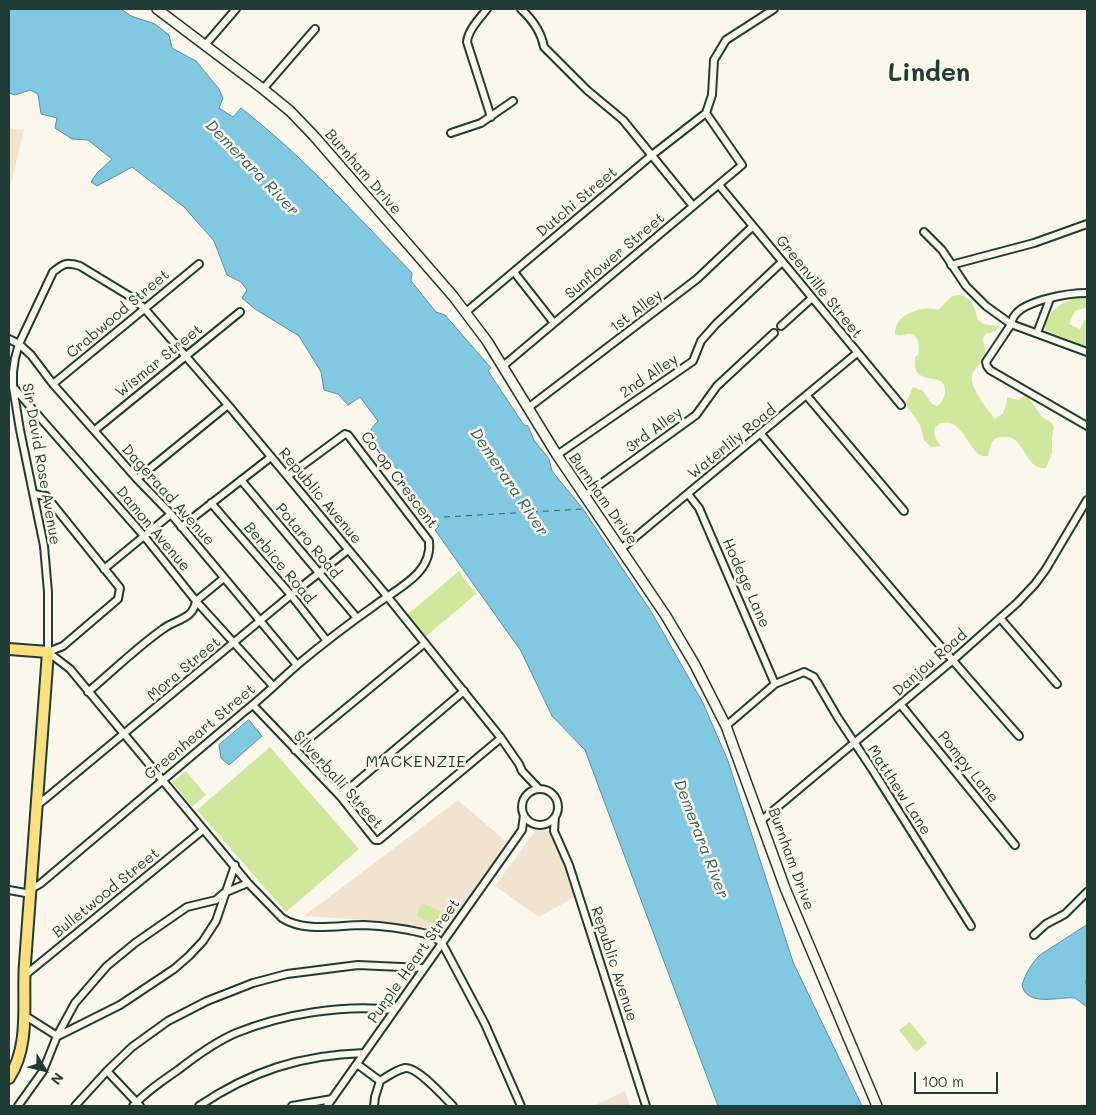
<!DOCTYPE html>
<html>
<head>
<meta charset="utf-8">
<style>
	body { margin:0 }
	#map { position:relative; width:1096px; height:1115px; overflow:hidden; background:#fbf7ec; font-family:Mali,sans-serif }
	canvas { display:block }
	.frame { position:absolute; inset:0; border:10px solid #1f3d34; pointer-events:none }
	.north { position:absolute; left:20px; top:1045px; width:50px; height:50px; -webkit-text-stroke:4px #fbf7ec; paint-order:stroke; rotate:126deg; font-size:14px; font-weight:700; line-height:20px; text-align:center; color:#1f3d34 }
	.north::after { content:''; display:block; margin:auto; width:18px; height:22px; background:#1f3d34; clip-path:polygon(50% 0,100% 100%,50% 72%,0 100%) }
	.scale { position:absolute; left:914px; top:1072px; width:84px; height:22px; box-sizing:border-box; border:2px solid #1f3d34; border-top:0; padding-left:6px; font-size:15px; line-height:18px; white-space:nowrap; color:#1f3d34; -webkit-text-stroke:4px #fbf7ec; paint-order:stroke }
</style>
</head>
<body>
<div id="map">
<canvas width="1096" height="1115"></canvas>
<div class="frame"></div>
<div class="north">N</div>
<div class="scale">100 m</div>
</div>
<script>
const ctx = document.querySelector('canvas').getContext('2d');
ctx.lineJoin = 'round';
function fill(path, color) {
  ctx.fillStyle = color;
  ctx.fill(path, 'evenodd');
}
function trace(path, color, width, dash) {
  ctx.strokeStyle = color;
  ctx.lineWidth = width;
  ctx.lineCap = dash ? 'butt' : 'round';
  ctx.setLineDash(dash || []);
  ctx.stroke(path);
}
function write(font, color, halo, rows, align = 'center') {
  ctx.font = font + ' Mali,sans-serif';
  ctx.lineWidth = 5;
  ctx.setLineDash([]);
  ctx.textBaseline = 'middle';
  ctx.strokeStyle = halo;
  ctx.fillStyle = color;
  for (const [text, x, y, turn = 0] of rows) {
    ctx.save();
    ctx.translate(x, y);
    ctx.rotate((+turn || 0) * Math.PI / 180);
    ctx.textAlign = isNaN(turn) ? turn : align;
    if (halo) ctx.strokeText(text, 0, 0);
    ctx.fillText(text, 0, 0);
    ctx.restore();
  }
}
fill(new Path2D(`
	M9,128L24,130L9,191Z
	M458,800L509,844L447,931L381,921L304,916Z
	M536,830L549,831L564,858L575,897L539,917L495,886Z
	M625,1091L630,1106H593Z`), '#f2e3d0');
fill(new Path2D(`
	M958,295C973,296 974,308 978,320L983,324L999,326L996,331L986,334L983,338L986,357C981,363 972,370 972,377C970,388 988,410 995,419C1004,415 1007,407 1007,397L1018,400L1026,394L1042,417L1052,423L1054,427L1052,437V453L1046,468C1024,471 1025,434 1004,437C1000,437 996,437 993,441C990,445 990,451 988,456H983L978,454C970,446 965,434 956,426C947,419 931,423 935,436C936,440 939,443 941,446L931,447L924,440L920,425L908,408L906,403L913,387L923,391L932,404L937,406C942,403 944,398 945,392C946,373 926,383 918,373C914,369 915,362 915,357L918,355C920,347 919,332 907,334C903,335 901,336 895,335C895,330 896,324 900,320C908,311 927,306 938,310L952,296Z
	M1076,298H1087V307L1075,311L1069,324L1080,329L1084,320L1087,319V347L1045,330C1047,312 1059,303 1076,298Z
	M459,571L476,594L425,637L407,615Z
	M270,747L359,849L286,912L197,810Z
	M186,771L206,795L192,807L172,782Z
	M422,903L444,913L438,926L416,916Z
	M910,1022L927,1043L916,1052L899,1030Z`), '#d0e89e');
const water = new Path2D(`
	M9,9H121L131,16L155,24L169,35L172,48L196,61L219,89L223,98L219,108L233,117L241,108C304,157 357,216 412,273L411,281L436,312L445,315L491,368L488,371L524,425L528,426L534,440L549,459L552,471L583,509L652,613L703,703L728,761L793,962L862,1106H718L585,750L552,716L521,651L435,530L439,526L431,520L408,489L405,477L377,448L371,429L378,421L360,397L348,405L338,394L324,390L321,372L299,336L255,309L242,298L247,290L241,282L227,275L214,241L184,207L132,167L97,186L91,182L97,173L112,159L88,140L72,139L55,128L57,118L41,114L38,94L30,90L15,95L9,93Z
	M249,720L262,736L229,765L221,758L219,745Z
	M1087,925V979L1085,981L1087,987V1007L1075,998C1060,996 1027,1008 1022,985C1026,973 1031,964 1040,955Z`);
fill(water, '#81c8e2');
trace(water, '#5a909c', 1);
trace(new Path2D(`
	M444,517L583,509`), '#386060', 1, [6, 5]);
const street = new Path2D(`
	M487,9C480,18 468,30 467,42L491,117
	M521,9C533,20 541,31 544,47L587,90L623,120L693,206
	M205,45L236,9
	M263,89L315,29
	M706,113L712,95L714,60L726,40L774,9
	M451,133L481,123L513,101
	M719,185L901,405
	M924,232L942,250L966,286L986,306L1011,324L1087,352
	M951,265L1034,243L1087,224
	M514,272L554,323
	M1087,293C1069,293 1026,300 1015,315C1012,318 1012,323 1010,326C1002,338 994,350 986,362L987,366L990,370L1087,426
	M466,312L652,155L706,113
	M781,326L812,298
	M1037,333L1050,299
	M9,339L19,344L31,355L53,384L137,479L171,514L297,665
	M503,366L742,165L706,113
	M53,384L199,264
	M14,388L144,536L196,601L273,686
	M807,396L904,511
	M528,408L697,279L753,226
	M95,430L240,312
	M761,434C846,536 931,637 1019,736
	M557,455L693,361L701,341L716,324L782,262
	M137,479L228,405
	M241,480L357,618
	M34,494L46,496L120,588L118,599L63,646L48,652
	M688,494L699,508L775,684
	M584,496L696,415L717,386L774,333
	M211,503L291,595L327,641
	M181,527L271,457
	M621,549L857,353
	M104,569L171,514
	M1000,618L1057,684
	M48,652V592L44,546L20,430L13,387V372L15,358L19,344L53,272C64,263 66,262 80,266L131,297L144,308L228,405L387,596L501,738L519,764L522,771L539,789
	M48,652L70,669L248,883L282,918C305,933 338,925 364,925C382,926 401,928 418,932C428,934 434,936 442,943L485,1024L521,1106
	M88,692C113,671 136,648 163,629C176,619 193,620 196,601L224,578
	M253,705L340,796L375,840H379L501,738
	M901,705L1015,845
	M726,726L775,684L804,672L814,677L838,718L872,769L971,926
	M295,750L425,643
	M522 807a18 18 0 1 1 36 0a18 18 0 1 1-36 0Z
	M340,796L464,691
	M37,805L45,799L291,595L348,550
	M555,817L554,831L569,865L646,1106
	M762,820L952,661L1017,603L1035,584L1046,569L1087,500
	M31,889L40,884C108,826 177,769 245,711C263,697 279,681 296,666C321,645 347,625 374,606C396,589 433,574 429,541L348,435L345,434L288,476
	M9,890L31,894
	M1034,935L1046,924L1065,914L1087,892
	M24,976L203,830
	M24,1015L57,1036
	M58,1036L120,1005L174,969L189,956L203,941L216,921L235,865
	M357,1064L380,1081C388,1076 396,1070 405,1068C417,1066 444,1097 453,1106
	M107,1071L140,1106
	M18,1106L43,1071L57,1036L75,1003L107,966L135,943L187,907L216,900L224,893L248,883
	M75,1106L107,1071L132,1047L168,1021L207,1001L253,983L287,974L358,965L423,968
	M133,1106C146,1092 162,1081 178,1070C196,1056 215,1042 236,1033C283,1014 344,1004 394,1010
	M199,1106C251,1071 301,1055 364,1053
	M292,1106L332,1099
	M327,1106L522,830L524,815
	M374,1106L375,1097L380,1081`);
const secondary = new Path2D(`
	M157,9L263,89L290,111L314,136L453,296L487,341L557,455L666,616L695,665L726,726L785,888L877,1106`);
const primary = new Path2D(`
	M9,649L48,652C40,756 33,860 25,963C22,1001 31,1044 9,1078`);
trace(street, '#1f3d34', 10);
trace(secondary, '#1f3d34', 12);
trace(primary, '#1f3d34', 14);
trace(street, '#fbf7ec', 6);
trace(secondary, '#fbf7ec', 9);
trace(primary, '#fddf80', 10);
write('15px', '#1f3d34', '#fbf7ec', [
	["Burnham Drive",363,172,49],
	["Dutchi Street",577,202,-40],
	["Sunflower Street",615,256,-40],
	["Greenville Street",819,287,51],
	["1st Alley",636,311,-37],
	["Crabwood Street",118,314,-40],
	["Wismar Street",159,361,-39],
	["2nd Alley",649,376,-34],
	["3rd Alley",654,430,-36],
	["Waterlily Road",732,442,-39],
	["Sir David Rose Avenue",41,464,80],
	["Co-op Crescent",399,480,53],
	["Dageraad Avenue",168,495,48],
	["Republic Avenue",320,496,50],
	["Burnham Drive",603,499,55],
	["Damon Avenue",153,529,50],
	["Potaro Road",308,541,50],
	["Berbice Road",279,563,50],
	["Hodege Lane",746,583,66],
	["Danjou Road",930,663,-41],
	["Mora Street",184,669,-40],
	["Greenheart Street",200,732,-40],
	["Pompy Lane",968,767,51],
	["Silverballi Street",338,780,48],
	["Matthew Lane",899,790,57],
	["Burnham Drive",791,859,70],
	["Bulletwood Street",106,893,-39],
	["Purple Heart Street",414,961,-55],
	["Republic Avenue",614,964,72]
]);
write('italic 16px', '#386060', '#fbf7ec', [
	["Demerara River",252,168,46],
	["Demerara River",509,482,56],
	["Demerara River",701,839,69]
]);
ctx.letterSpacing = '1px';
write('16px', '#1f3d34', '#fbf7ec', [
	["MACKENZIE",416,762]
]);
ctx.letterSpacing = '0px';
write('bold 25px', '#1f3d34', '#fbf7ec', [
	["Linden",929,73]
]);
</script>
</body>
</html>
